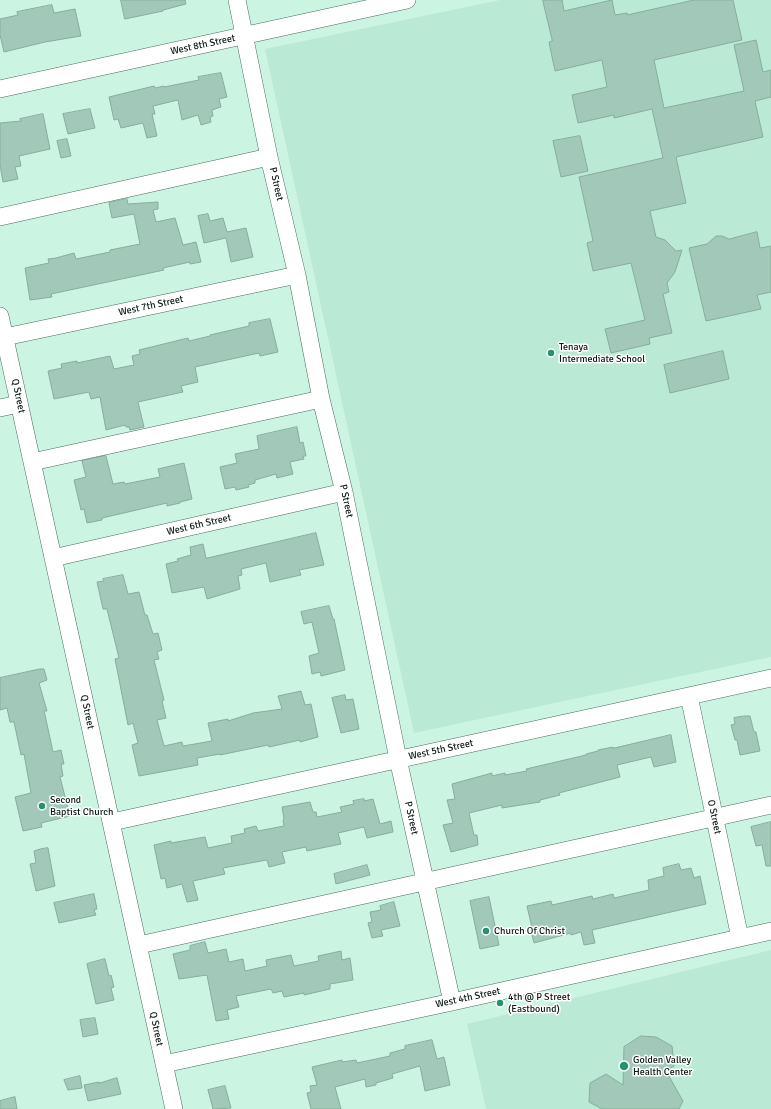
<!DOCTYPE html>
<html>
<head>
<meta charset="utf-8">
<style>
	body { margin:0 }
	canvas { display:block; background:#ccf4e3 }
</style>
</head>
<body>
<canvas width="771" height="1109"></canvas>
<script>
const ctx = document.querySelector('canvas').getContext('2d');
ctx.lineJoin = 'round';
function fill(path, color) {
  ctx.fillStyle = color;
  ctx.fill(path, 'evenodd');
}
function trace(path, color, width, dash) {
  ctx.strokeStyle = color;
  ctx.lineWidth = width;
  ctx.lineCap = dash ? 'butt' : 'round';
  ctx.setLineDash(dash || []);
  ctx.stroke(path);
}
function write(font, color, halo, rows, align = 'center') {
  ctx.font = font + ' Signika,sans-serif';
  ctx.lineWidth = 3;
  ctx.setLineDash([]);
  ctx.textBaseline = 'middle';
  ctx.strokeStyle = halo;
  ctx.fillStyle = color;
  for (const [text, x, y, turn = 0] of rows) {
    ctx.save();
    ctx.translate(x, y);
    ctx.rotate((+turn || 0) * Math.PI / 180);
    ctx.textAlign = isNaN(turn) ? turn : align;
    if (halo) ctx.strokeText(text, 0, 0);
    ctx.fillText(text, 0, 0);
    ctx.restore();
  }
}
fill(new Path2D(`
	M500,0H771V657L414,733L265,49Z
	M771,950V1109H486L467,1024Z`), '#baead6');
const building = new Path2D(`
	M121,0H185L186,4L163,10V11L125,19Z
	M543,0H562L564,11L612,0L615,15L627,13V15L694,0H733L742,40L654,60L664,108L744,91L734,45L756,40L763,72L771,70V97L755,101L763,137L676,157L686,203L650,211L656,237L665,240L676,251L682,250L675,272L667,283L669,292L663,294L672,333L649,338L650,344L611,353L605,329L645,320L631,263L593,271L587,243L593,241L579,177L663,158L652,109L614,118V115L578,123L572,95L607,87L602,60L555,71L549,42L552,41Z
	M52,5L54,13L75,9L81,36L45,42L4,52L0,35V19L18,15L17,12Z
	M221,73L227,97L219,99L221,107L212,110L213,116L210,117L211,122L201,125L198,115L182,120L178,100L153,106L155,114H152L157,136L147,138L143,123L121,128L118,119L114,120L109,97L154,86L155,88L164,86V87L199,80L198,77Z
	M90,109L95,128L68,134L63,114Z
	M43,114L50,149L19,156L21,166L15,167L18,179L3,182L0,165V123L21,121L20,119Z
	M580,136L588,171L561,177L553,141Z
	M67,139L71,156L61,158L57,141Z
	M127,199L128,204L158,202V209L153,210L156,222L175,218L183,245L196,242L201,262L190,264V262L163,268L164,270L51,294L52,297L30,300L25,268L49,263L48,259L56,258L74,253L76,259L110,252V250L140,244L134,214L112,218L109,203Z
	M208,214L210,221L223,218L227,232L246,228L253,257L231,262L226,238L204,243L198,216Z
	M757,232L760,248L771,246V292L757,295L761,309L706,321L689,248L707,244L716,236H722L729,239Z
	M270,319L278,352L260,356L259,353L195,367L198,382L181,386L183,392L138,402L144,427L130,430L129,427H126L125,425L106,430L100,397L91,399L89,392L54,399L48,371L62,368L61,364L77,361V363L110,356L114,369L134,365L132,356L140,354L139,350L188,338L189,341L210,336V335L249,326V323Z
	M723,351L729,379L670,393L664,365Z
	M297,427L300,443L303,442L306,456H303L304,459L290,462L293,474L277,478L276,474L255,480V483L248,485L249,487L236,490L235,487L225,489L220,467L237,463L235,454L259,449L257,436Z
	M106,456L113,484L124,482L125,484L160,477L158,469L184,463L192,499L180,502V503L167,506V503L102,518V520L87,523L84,509L81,510L74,480L86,477L82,461Z
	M316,533L324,565L299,570L301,575L270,582L266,563L241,569L242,575L238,576L240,589L207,599L204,587L172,593L166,564L178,561L177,559L191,555L190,547L203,544L206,558Z
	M123,575L128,594L139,592L145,615H147L153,634L158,633L162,650L157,652L159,659L154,660L164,700L162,701L166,718L157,720L164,746L182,742L183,746L212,741L208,723L228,719V721L253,713L282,709L278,696L301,691L305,705L311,704L318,737L300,742V740L269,747L268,745L220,755V754L197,758L198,765L172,770L139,776L132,745L138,743L133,723L128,725L115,659L119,658L107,609H103L97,582L104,581L103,579Z
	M329,606L333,619H334L345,670L321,676L320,672L312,674L309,656L319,653L312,622L304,624L301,612Z
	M40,669H44L47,680L39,683L47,711H44L45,715L53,752L61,750L64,764H61L63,776L60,777L70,816L41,823L42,827L23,831L15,797L31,793L24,754L21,755L14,722H10L7,708L0,710V678Z
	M345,695L346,700L353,699L359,729L341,733L332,698Z
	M744,716H750L754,732H756L760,751L740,755L737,740H735L731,725L735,724L734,718Z
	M671,735L676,762L654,767L651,757L617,765L620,777L559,793L560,795L540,800V802L502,808V805L469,813L474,835H477L478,845L451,852L443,825L453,823L447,800L455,799L452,784L492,773V776L505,773V775L527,771L526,769L586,755V754L598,751V750L613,747V748Z
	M364,799V801L373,799L380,824L391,821L393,832L367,838L364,827L338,833L341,844L307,851L306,847L282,852L285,863L269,867L267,860L223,868L225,874L193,881L198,900L187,902L182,884L167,888L165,878L161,879L154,845L171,841V843L205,837L208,848L232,843L231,836L245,833L244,829L256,826L258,831L284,826L283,820L284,819L282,807L310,802L313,812H316L317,817L342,812L340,807L354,804L353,801Z
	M771,822V866H766L762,845L756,846L751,827Z
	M48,848L55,886L36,891L30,864L36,863L34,851L40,849Z
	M679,864L681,870L691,868L694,878L700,876L706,904L592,930L595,943L584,945L581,932L571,935V933L534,943L530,928H532L527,906L551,901L552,905L592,896L593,899L613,894L614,898L649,890L648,880L664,876L663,868Z
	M367,865L370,875L336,884L334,874Z
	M94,894L97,909L94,910L96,915L59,923L54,903Z
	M489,897L499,945L480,949L470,901Z
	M394,902L400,926L381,930L383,936L372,938L368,923L372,922L370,912L381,910L380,906Z
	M205,942L208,953L226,949L229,962L243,959L245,971L267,966L266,960L291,955L294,966L319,961L318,956L341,951L342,960L350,958L353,980L330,984V989L304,995V993L284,997L282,991L273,993L271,989L236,996L239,1007L227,1010L229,1019L216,1021L207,975L179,979L173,954L190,950V946Z
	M105,959L109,976L111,975L114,987L111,988L114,1000L96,1004L87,964Z
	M95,1018L98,1034L83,1037L80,1020Z
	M641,1036L656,1037L672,1046L674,1066L666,1071L683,1101L679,1109H602L589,1102L590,1083L606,1074L623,1085L624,1047Z
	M432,1040L437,1059L444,1057L450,1085L425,1091L420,1066L392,1074L393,1078L376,1083V1085L366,1087L365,1079L335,1087L341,1109H311L307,1093L311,1092L310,1086L317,1085L312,1067L342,1060V1062L356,1060L357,1063L390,1056V1053L405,1049V1046Z
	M80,1076L82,1088L68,1090L64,1080Z
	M117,1078L121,1094L88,1101L84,1085L99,1082V1083Z
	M225,1086L231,1108L213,1109L208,1090Z
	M15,1097L17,1109H0V1101Z`);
fill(building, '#a1c8b8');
trace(building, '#87ad9d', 1);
const minor = new Path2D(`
	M237,0L269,157L297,275L321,399L344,492L398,759L452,1002
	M0,89L407,0
	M0,217L269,157
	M0,316L174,1109
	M5,337L297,275
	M0,408L19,404
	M32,462L321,399
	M53,558L344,492
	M689,696L740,938
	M112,822L771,678
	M139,945L771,805
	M164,1064L452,1002L771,931`);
trace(minor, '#4a6d5f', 18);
trace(minor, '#fff', 17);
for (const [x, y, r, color] of [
	[551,353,4,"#269272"],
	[42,806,4,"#269272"],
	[486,931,4,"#269272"],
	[500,1003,4,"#269272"],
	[624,1066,5,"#269272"]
]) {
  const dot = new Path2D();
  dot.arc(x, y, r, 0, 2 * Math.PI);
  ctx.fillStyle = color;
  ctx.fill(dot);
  trace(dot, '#fff', 1.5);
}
write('10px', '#0a1813', '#fff', [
	["West 8th Street",203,45,-12],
	["P Street",276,184,77],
	["West 7th Street",151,306,-12],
	["Q Street",18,396,78],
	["P Street",346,501,78],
	["West 6th Street",199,525,-13],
	["Q Street",87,712,78],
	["West 5th Street",441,750,-12],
	["O Street",714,817,78],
	["P Street",411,818,78],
	["West 4th Street",468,998,-12],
	["Q Street",156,1029,78]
]);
write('10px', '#0a1813', '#fff', [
	["Tenaya",559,347],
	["Intermediate School",559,359],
	["Second",50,800],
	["Baptist Church",50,812],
	["Church Of Christ",494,931],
	["4th @ P Street",508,997],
	["(Eastbound)",508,1009],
	["Golden Valley",633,1060],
	["Health Center",633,1072]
], 'left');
</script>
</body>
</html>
